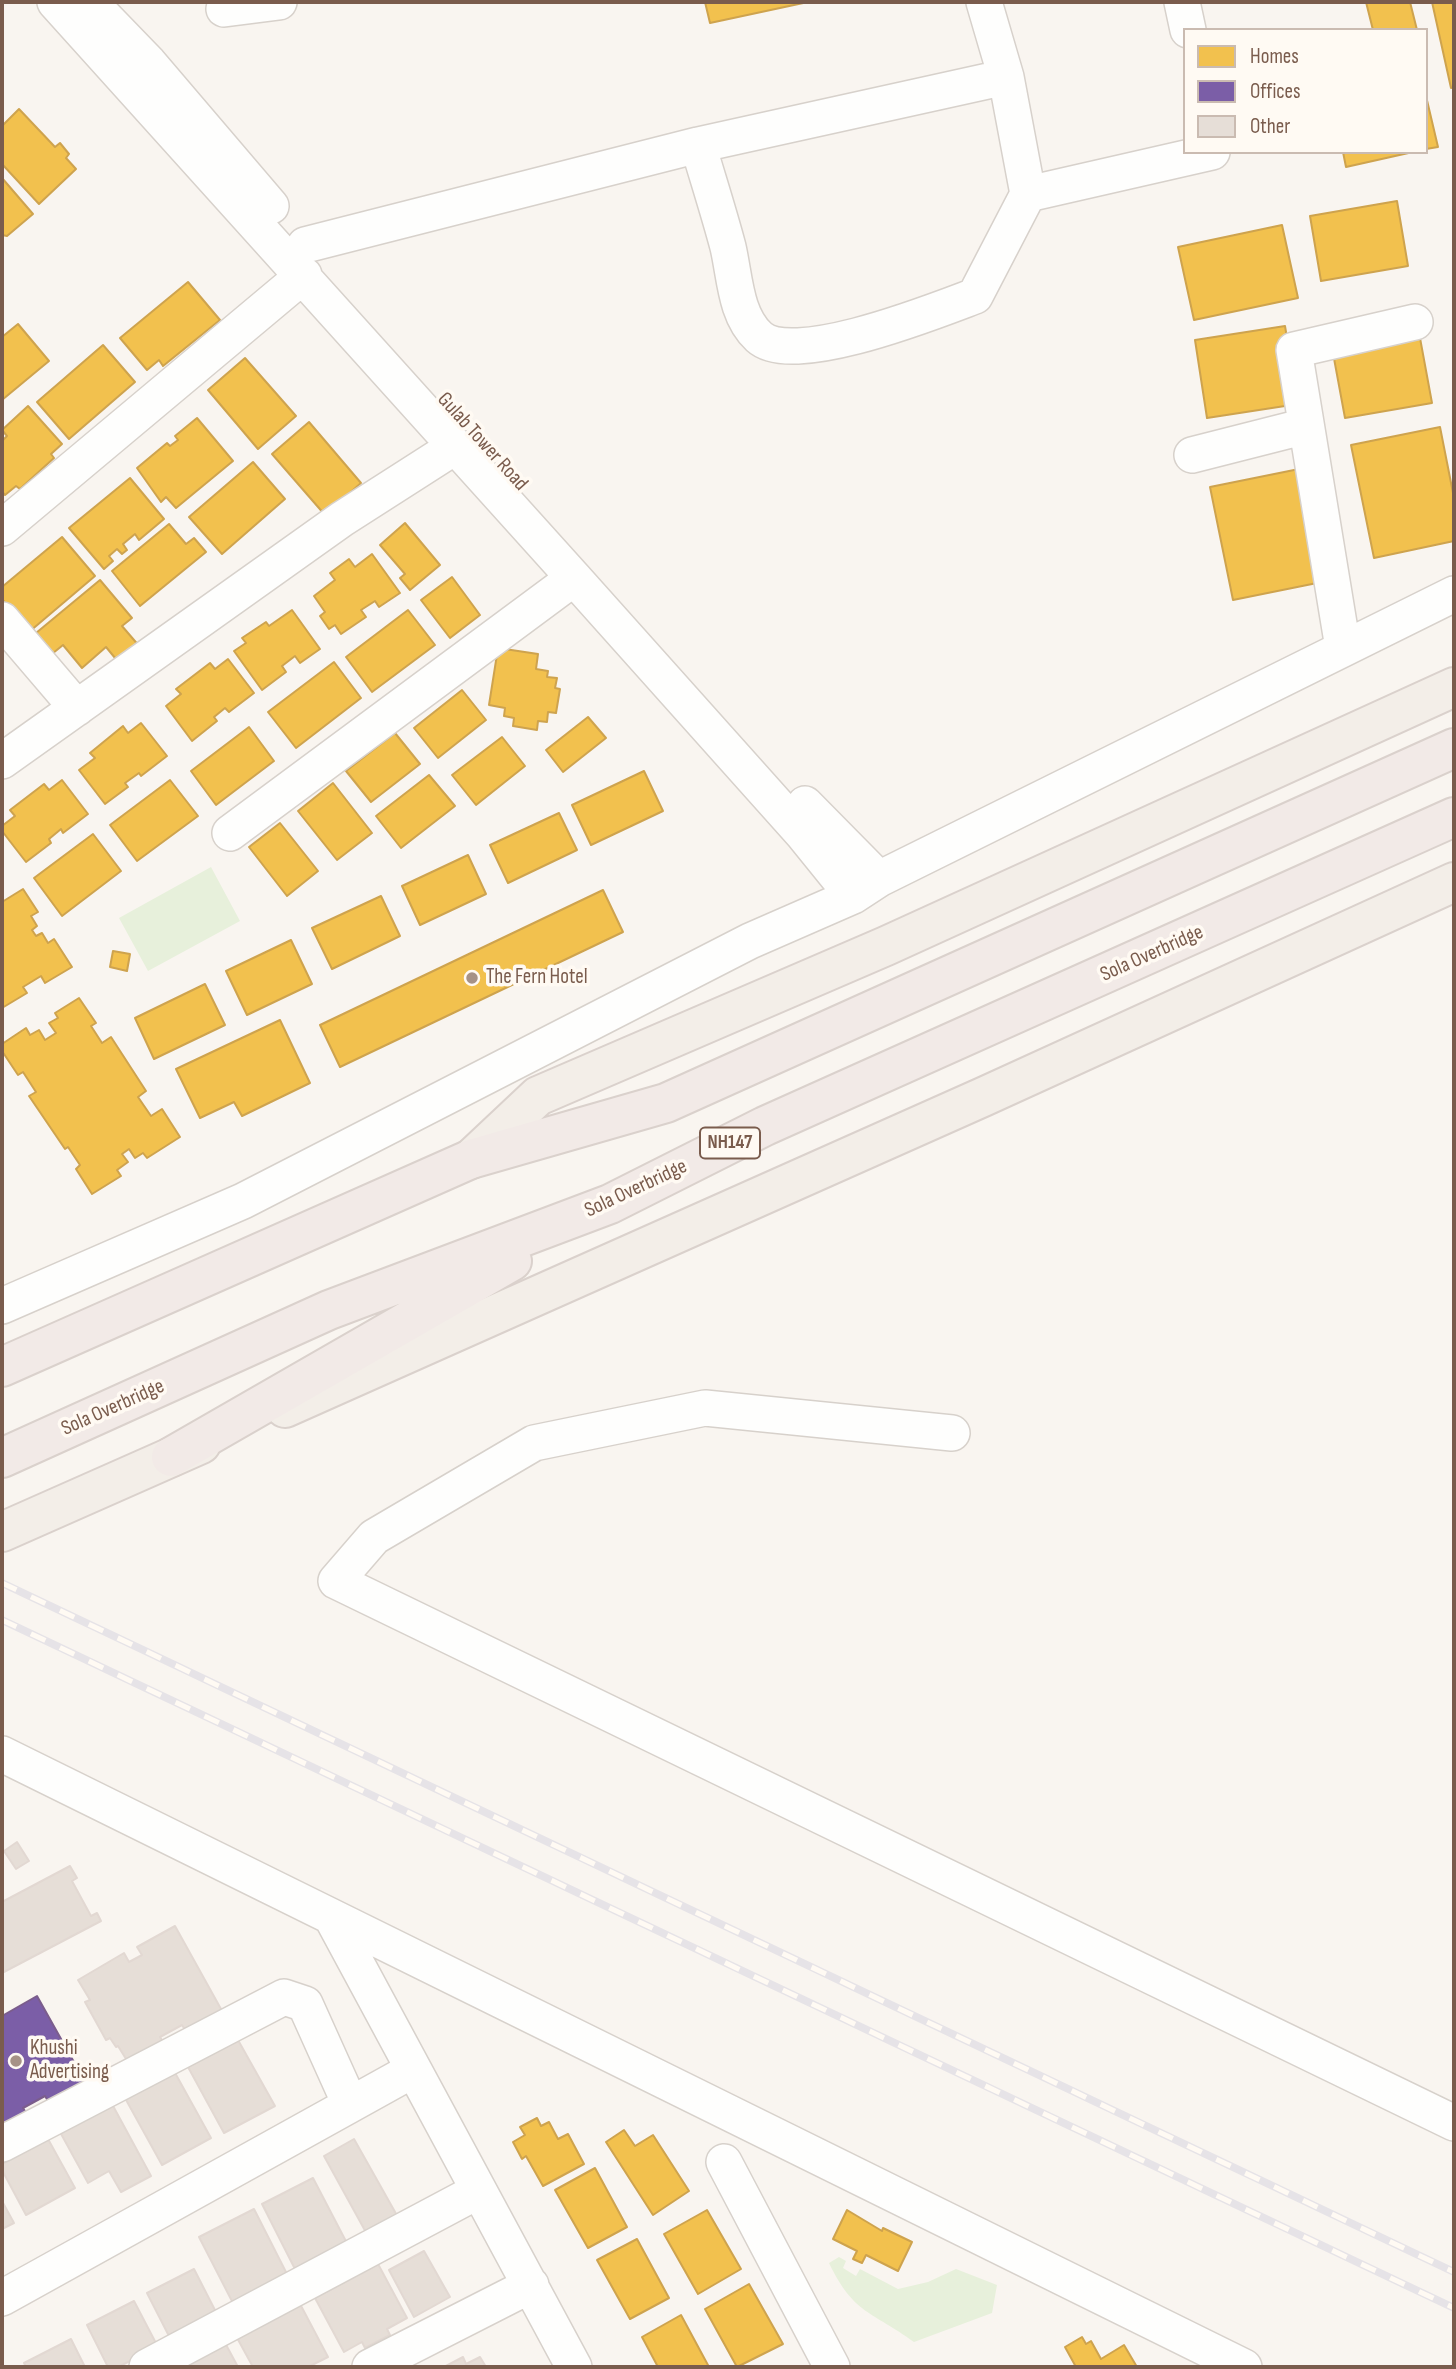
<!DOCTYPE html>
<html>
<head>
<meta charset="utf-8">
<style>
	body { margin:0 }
	#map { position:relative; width:1456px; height:2369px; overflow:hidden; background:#f9f5f0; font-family:"Sofia Sans Condensed",sans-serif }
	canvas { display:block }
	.frame { position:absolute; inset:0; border:4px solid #7a5c4d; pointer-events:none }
	.legend { position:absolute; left:1183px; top:28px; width:245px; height:126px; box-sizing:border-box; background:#fffaf3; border:2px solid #cabbb1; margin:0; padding:9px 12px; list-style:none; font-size:21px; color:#7a5c4d }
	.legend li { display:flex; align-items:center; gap:14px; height:35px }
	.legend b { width:35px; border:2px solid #cabbb1 }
</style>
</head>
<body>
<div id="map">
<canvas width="1456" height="2369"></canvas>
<div class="frame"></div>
<ul class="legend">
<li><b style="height:19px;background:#f2c14e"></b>Homes</li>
<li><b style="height:19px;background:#7b5ea7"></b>Offices</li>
<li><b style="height:19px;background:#e6ded7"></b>Other</li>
</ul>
</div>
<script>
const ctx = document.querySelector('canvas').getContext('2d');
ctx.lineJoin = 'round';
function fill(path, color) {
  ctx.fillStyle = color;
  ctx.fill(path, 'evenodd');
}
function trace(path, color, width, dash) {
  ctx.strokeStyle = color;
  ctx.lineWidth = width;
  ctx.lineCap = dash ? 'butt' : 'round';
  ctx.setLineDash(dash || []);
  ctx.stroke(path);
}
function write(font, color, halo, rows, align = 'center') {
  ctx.font = font + ' "Sofia Sans Condensed",sans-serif';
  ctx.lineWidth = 7;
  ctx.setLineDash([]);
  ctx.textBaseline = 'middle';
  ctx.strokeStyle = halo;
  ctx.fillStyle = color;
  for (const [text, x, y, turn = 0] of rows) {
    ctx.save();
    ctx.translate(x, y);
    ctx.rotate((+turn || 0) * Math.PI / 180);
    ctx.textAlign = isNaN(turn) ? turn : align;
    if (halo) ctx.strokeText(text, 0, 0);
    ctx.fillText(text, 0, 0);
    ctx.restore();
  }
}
fill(new Path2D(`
	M211,867L240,921L148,971L119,918Z
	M839,2257L846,2261L843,2268L856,2276L860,2269L898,2289L928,2282L956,2269L997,2285L992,2313L914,2342C872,2311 854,2315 829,2263Z`), '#e7f0db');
const homes = new Path2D(`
	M705,2H808L710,23Z
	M1366,2H1410L1417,30H1373Z
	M1432,2H1454V87L1451,88Z
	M1426,96L1438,147L1426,149Z
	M19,109L55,147L60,143L69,154L66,158L76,169L39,204L2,164V126Z
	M1343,152H1413L1346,167Z
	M2,178L33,214L7,236L2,235Z
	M1397,201L1408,266L1321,281L1310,216Z
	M1282,225L1298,298L1194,320L1178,247Z
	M188,282L220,320L163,366L159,360L147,370L120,338Z
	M18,324L49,361L2,400V337Z
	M1285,326L1298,404L1207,418L1195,340Z
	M1420,338L1432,403L1345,418L1333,353Z
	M103,345L135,382L69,439L37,402Z
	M245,358L296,416L258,449L208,390Z
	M28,406L62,444L51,454L54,458L20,489L16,486L5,495L2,491V441L7,436L2,430Z
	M197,418L233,461L176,508L166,497L161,502L137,468L167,443L170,446L178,440L175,436Z
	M309,422L361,483L325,515L272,454Z
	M1440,427L1454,498V541L1374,558L1351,445Z
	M253,462L285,499L222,554L189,517Z
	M1299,469L1322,582L1233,600L1210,487Z
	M130,478L164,519L139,540L135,534L123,544L127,550L122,554L117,549L109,556L113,561L104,569L69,528Z
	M405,523L440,565L410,590L400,578L405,574L380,545Z
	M169,524L186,544L194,538L206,552L140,606L112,571Z
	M62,537L95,576L29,632L2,599V587Z
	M372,554L400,593L379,607L375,601L361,610L366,617L341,634L335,625L329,629L320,616L325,612L314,596L335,580L330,573L349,559L355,567Z
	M452,577L480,615L450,638L421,600Z
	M100,580L132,618L122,626L140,647L120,664L106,647L82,668L63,645L47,658L30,638Z
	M292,610L320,649L300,663L295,656L282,666L286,672L262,690L234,651L246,643L242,638L266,622L269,626Z
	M408,610L435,645L372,692L346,657Z
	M498,648L538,654L536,669L548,671L547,677L557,678L555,688L560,689L556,713L548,712L547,722L538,721L537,730L513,726L514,718L504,716L505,708L489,705Z
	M228,659L254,693L229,712L225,708L214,717L217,721L192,741L166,706L181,694L176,689L210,663L215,669Z
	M334,662L361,698L296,748L268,712Z
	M462,690L486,720L438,758L414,728Z
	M588,717L606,738L563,772L546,750Z
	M141,723L167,756L141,776L139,773L125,783L128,787L105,804L79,770L95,758L90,753L123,726L128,733Z
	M249,727L274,761L216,805L191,771Z
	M395,733L420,764L371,802L346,771Z
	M502,737L525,766L476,805L452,775Z
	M644,771L663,811L591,845L572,805Z
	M429,775L455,806L401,848L376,816Z
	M62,780L88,814L63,833L61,829L49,839L51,843L26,862L2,831V826L15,816L10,810L44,784L49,790Z
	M170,780L198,816L137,861L110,825Z
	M333,783L372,833L337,860L298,811Z
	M559,813L577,850L508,883L490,845Z
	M280,823L318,871L287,896L249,847Z
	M93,834L121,871L62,916L34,878Z
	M468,855L486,894L420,925L402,886Z
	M23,889L38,912L31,916L37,926L32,930L36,936L42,933L48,943L54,939L72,967L45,983L41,976L23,987L27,993L2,1008V902Z
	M603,890L623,932L340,1067L320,1025Z
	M381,896L400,936L332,969L312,928Z
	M291,940L312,984L247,1015L226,971Z
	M113,951L130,954L127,971L110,967Z
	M205,984L225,1025L154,1059L135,1018Z
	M79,998L96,1023L91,1026L102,1043L111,1037L146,1091L138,1097L151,1116L162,1109L180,1137L147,1158L143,1153L135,1158L129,1149L122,1154L128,1162L117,1170L121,1176L92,1194L76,1169L80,1165L68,1147L65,1149L29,1096L36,1092L23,1072L18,1075L2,1051V1044L26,1028L30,1035L39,1030L45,1040L56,1033L49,1023L58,1018L55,1013Z
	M280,1020L310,1083L242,1116L234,1102L200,1118L176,1069Z
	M537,2118L541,2126L549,2122L558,2139L568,2134L584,2164L543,2186L526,2156L522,2159L513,2142L525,2135L520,2127Z
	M624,2130L635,2146L653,2135L689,2191L653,2215L606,2142Z
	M595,2168L627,2227L588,2248L555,2190Z
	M707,2210L741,2269L698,2294L664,2234Z
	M847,2210L882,2231L883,2228L912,2242L898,2271L866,2255L862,2263L853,2259L857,2251L833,2239Z
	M637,2239L669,2298L630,2319L597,2260Z
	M749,2284L783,2344L737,2367L705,2309Z
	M681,2315L709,2367H658L642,2337Z
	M1082,2337L1086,2344L1091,2341L1101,2359L1124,2345L1137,2367H1076L1065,2347Z`);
fill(homes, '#f2c14e');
trace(homes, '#cea34e', 2);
const offices = new Path2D(`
	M37,1996L89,2089L50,2104L45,2096L23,2108L28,2116L2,2133V2016Z`);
fill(offices, '#7b5ea7');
trace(offices, '#7b5d8c', 2);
const building = new Path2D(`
	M17,1842L29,1861L16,1869L4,1851Z
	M70,1866L77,1878L72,1881L91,1916L97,1913L101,1921L2,1973V1902Z
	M175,1926L226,2018L187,2033L182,2025L160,2037L165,2045L131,2067L118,2046L116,2047L110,2038L106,2040L85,2002L90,2000L78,1980L124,1953L129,1962L142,1955L137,1947Z
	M238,2040L275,2106L224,2133L188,2067Z
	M174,2071L211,2138L162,2165L125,2098Z
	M112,2104L151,2176L121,2192L109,2171L88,2183L60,2132Z
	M48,2139L75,2188L26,2215L2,2170V2164Z
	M354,2139L399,2219L368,2236L324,2156Z
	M313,2178L350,2249L298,2275L262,2204Z
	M2,2201L14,2223L2,2229Z
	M254,2209L290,2280L235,2307L199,2237Z
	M424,2251L450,2297L414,2317L389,2270Z
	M378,2264L407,2318L387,2329L390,2335L365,2348L362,2342L344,2352L315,2298Z
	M194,2269L218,2316L171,2340L147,2293Z
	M134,2301L158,2347L118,2367H108L87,2325Z
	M299,2302L328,2357L308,2367H253L236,2336Z
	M71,2339L85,2367H26L24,2363Z
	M224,2341L238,2367H175Z
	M463,2357L466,2364L480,2357L486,2367H444Z`);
fill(building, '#e6ded7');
trace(building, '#e2d8d2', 2);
const minor = new Path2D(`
	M55,2L574,578L802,833L853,896
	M90,2L149,63L271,206
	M1182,2L1188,30
	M224,9L279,2
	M698,145C708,179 719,213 728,247C735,277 735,315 759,337C793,368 935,311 975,296L1028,194L1006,77L984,2
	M1028,194L1212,152
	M305,245L698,145L1006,77
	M1192,455L1306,426
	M2,528L304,275
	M2,620L77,708
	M1343,648L1294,350L1415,322
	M2,761L342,519L456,446
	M805,804L879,879
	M230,833L574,578
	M2,1306L243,1201L750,941L853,896L879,879L1454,594
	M952,1433L705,1408L534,1443L374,1537L336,1581L1454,2123
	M2,1754L1244,2367
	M332,1918L574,2367
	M2,2144L284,1997L305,2004L350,2104
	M724,2162L832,2367
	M2,2298L413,2070
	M147,2367L478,2191
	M370,2367L531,2285`);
const major = new Path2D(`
	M471,1159L538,1096L886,946L1454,687
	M285,1408L983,1097L1454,882
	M2,1532L201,1444`);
const highway = new Path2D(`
	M2,1367L471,1159L666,1103L1454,748
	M171,1457L512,1261
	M2,1458L329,1310L610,1204L765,1126L1454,817`);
trace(minor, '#d7d1cb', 38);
trace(major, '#dad1cc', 42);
trace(highway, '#dad1cc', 42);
trace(minor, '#fefefd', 35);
trace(major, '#f3eee8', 38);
trace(highway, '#f2eae7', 38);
const rail = new Path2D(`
	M2,1583L1454,2272
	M2,1620L1454,2308`);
trace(rail, '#e6e3e7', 8);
trace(rail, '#fffaf3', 5, [16]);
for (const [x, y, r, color] of [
	[472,978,7,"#a69286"],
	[16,2061,7,"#a69286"]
]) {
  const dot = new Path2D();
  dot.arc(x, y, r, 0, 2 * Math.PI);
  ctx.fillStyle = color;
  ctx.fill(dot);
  trace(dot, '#fffaf3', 2.5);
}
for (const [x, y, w] of [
	[730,1143,60]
]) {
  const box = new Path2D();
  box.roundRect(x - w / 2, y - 15.5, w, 31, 5);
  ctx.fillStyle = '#fffaf3';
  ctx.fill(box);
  trace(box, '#7a5c4d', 2);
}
write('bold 19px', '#7a5c4d', null, [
	["NH147",730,1143]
]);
write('21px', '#7a5c4d', '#fffaf3', [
	["Gulab Tower Road",482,442,48],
	["Sola Overbridge",1152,954,-24],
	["Sola Overbridge",636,1189,-25],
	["Sola Overbridge",113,1408,-24]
]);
write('21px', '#7a5c4d', '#fffaf3', [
	["The Fern Hotel",486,978],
	["Khushi",30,2049],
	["Advertising",30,2073]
], 'left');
</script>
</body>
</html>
